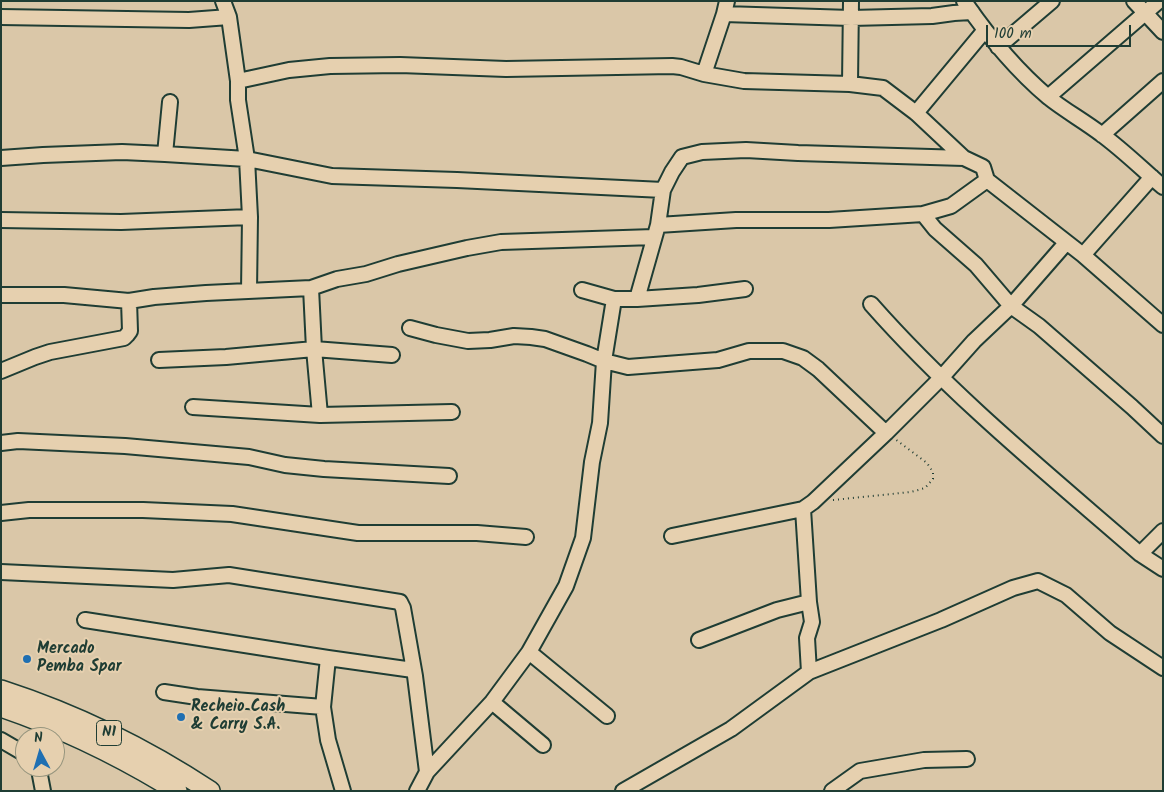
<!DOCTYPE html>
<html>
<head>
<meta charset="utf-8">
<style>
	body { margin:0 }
	#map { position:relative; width:1164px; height:792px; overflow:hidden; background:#dac7a8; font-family:Kalam,sans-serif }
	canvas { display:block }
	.frame { position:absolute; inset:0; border:2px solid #1f3d34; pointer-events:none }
	.north { position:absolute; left:15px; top:727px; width:50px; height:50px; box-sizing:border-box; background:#e6d0af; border:1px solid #96957e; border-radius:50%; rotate:354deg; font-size:14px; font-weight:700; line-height:20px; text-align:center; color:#1f3d34 }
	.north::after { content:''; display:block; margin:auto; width:18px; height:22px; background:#1f6fb2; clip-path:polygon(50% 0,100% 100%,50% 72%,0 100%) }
	.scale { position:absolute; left:986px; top:25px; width:145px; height:22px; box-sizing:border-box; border:2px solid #1f3d34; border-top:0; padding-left:6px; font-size:15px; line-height:18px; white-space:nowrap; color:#1f3d34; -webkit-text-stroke:4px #e6d0af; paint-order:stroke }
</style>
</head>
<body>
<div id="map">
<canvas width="1164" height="792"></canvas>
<div class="frame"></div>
<div class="north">N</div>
<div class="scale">100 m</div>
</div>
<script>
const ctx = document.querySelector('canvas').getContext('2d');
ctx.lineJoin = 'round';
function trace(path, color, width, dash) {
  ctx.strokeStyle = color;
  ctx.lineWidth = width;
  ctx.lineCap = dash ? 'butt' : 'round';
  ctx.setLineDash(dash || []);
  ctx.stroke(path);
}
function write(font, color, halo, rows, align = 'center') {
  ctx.font = font + ' Kalam,sans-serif';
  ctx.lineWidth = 4;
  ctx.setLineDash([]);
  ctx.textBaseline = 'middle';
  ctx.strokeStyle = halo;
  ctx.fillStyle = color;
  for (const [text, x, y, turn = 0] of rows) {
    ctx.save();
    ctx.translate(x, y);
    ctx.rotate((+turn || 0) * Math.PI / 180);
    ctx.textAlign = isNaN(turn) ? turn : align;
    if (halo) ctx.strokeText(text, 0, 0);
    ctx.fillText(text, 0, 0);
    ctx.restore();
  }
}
const minor = new Path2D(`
	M223,1L229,17L238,81V100L247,159L250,217L249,291
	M964,1C988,36 1015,69 1048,97C1064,110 1084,121 1101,134C1123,150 1142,169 1163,187
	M1134,1L1163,32
	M724,14L851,18L932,16L954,13L972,12
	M1,17L189,20L229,17
	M998,47L1052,1
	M704,74L724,14L727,1
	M238,81L289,70L330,66L400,65L506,69L672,66L681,67L704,74L744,81L850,84L883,88L916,113L964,158L983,167L987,180L1083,255L1163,325
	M850,84L851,1
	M1048,97L1159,1
	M916,113L985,30
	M1102,135L1163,81
	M165,154L170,102
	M1,158L43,155L122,152L165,154L247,159L332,176L457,180L663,190
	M923,214L935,229L976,265L1011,306L1039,326L1132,407L1163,436
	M1,220L121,222L250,217
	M658,225L736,220H829L923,214L951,206L987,180
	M1083,255L1152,177
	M311,288L314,349L320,415
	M582,290L614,299H637L698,295L745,289
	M1,295H64L129,301L154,297L206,293L311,288L337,279L366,274L398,264L467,248L501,242L654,237
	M637,299L658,225L663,190L672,172L682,157L702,152L746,150L798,153L964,158
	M871,304C952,396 1048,474 1140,554L1163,569
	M410,328L436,335L468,341L490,340L514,336L531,337L545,339L587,354L604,361L628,367L718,360L749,351H783L803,358L818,369L886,433
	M159,360L226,357L314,349L392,355
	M1,371L35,357L50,352L124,338L127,335L130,331L129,301
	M193,407L320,415L452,412
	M1,443L18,441L125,446L249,457L285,465L324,469L449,476
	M803,509L809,602L812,622L807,638L809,672
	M1,513L29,510H143L232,514L358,533H477L526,537
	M672,536L803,509L813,502L886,433L941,378L974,341L1011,306L1066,243
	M1140,554L1163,531
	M1,572L173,580L229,575L400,602L403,608L415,676L427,772
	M85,620L328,658L413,670
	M699,640L777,610L809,602
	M529,652L566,586L583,538L592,462L600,423L604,361L614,299
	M328,658L323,707L328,740L343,791
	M164,692L197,697L323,707
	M492,702L543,745
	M1,740L25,754
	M38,767L39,770L43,791
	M417,791L427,772L492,702L529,652L607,716
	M623,791L731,729L809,672L941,620L1013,588L1038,581L1066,595L1110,633L1163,668
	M832,791L860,771L924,760L967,759`);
const highway = new Path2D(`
	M1,690C75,714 145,748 210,791
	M1,707C63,728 122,757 177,791`);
trace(minor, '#1f3d34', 18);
trace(highway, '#1f3d34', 22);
trace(new Path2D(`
	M833,500L911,492L925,488L933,479V472L927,463L895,439`), '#1f3d34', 2, [1, 4]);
trace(minor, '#e6d0af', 14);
trace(highway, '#e6d0af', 19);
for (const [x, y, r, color] of [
	[27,659,5,"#1f6fb2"],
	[181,717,5,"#1f6fb2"]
]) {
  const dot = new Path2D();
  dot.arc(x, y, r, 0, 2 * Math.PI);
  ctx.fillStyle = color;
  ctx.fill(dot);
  trace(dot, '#e6d0af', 2);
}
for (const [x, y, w] of [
	[109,733,25]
]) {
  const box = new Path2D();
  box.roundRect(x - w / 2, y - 12.5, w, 25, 4);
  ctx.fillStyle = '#e6d0af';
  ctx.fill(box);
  trace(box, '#1f3d34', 1);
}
write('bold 15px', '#1f3d34', null, [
	["N1",109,733]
]);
write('bold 16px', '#1f3d34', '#e6d0af', [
	["Mercado",37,650],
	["Pemba Spar",37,668],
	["Recheio Cash",191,708],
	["& Carry S.A.",191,726]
], 'left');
</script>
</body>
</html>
